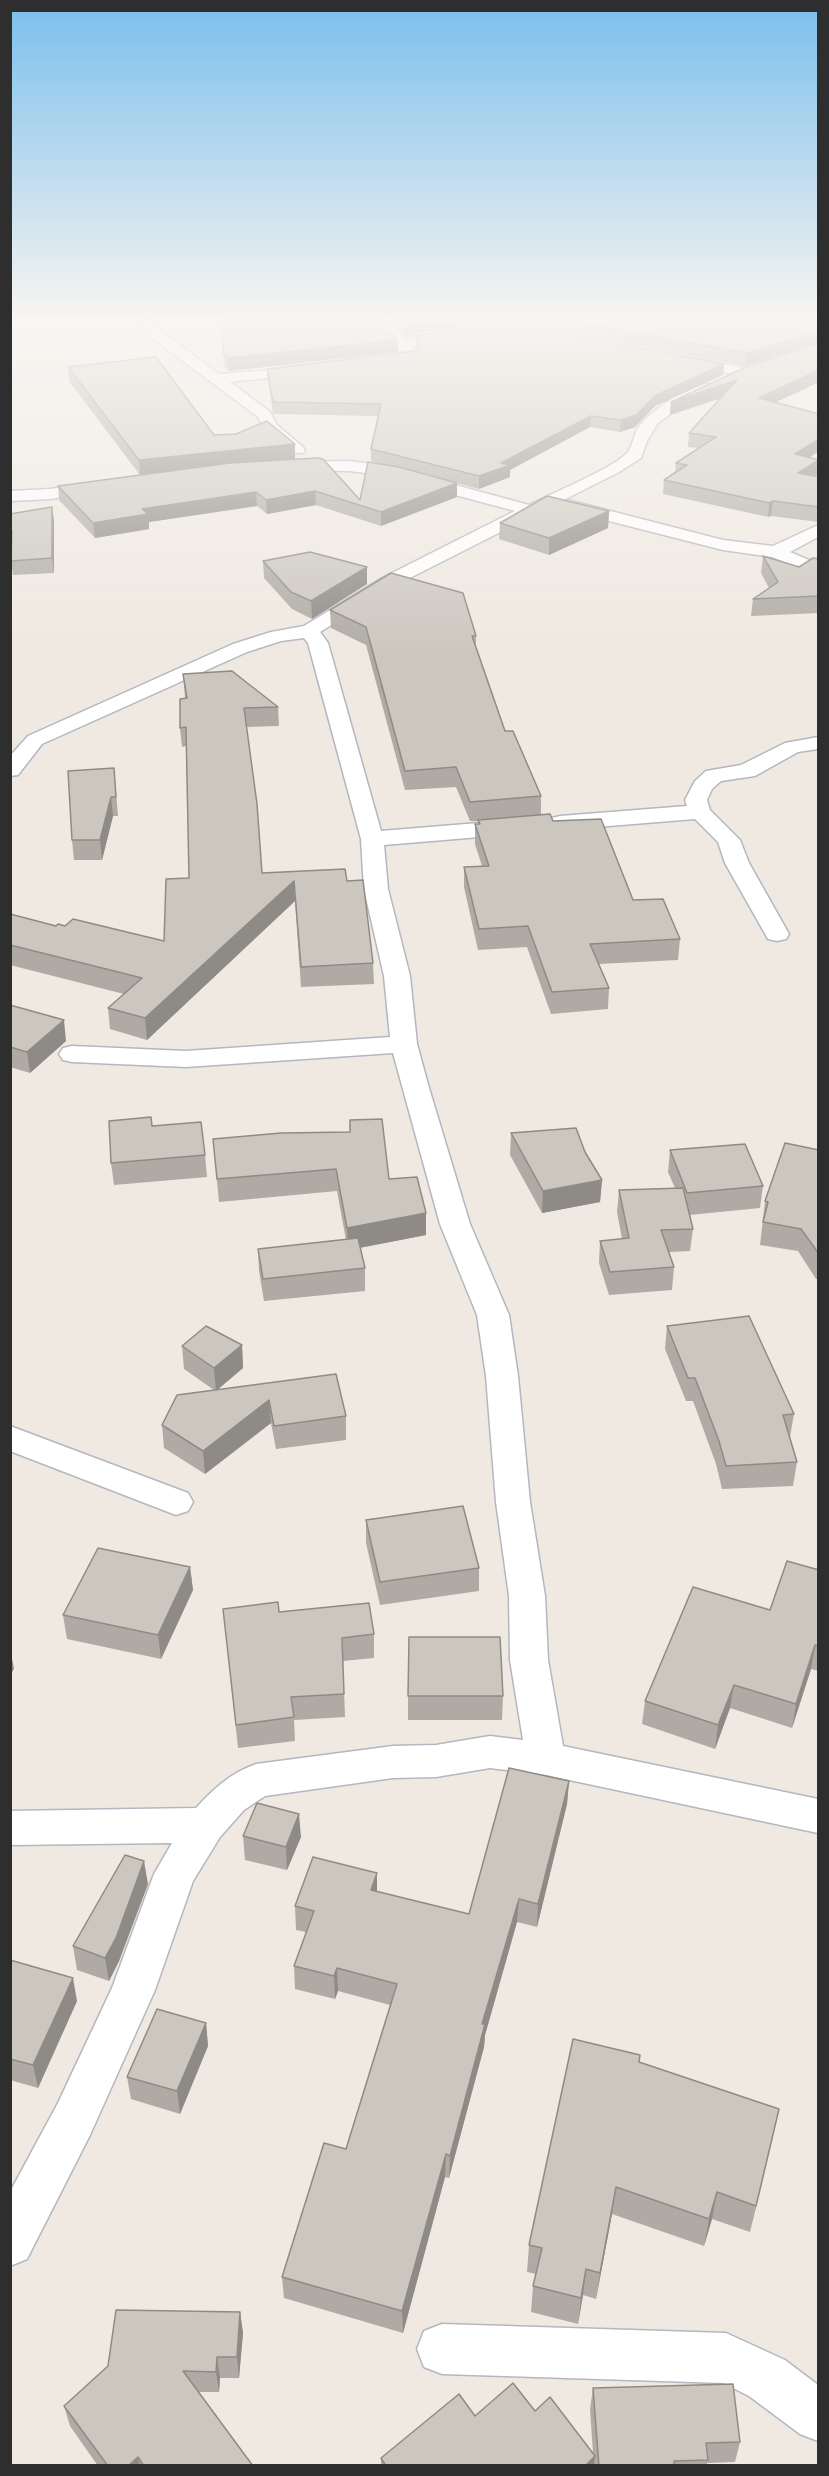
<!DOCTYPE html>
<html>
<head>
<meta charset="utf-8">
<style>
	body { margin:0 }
	#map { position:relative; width:829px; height:2476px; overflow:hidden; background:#efe9e1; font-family:"Nunito Sans",sans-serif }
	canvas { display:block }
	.frame { position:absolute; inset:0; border:12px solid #2e2e2e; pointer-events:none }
</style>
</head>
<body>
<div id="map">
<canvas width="829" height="2476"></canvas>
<div class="frame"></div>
</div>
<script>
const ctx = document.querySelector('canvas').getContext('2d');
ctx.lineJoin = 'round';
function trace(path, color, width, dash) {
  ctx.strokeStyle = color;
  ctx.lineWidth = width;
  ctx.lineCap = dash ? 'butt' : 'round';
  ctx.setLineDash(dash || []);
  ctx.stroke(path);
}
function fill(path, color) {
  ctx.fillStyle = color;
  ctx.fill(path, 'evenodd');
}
const street = new Path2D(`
	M130,314H144L166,335L219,374L312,367L314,370L312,373L307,374L230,382L270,412L277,425L303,447L305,450L303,453H291L265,430L258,417L156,341Z
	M366,314H379L405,340L456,328L463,332L461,335L412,346L411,351C396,355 374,326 366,314Z
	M683,356L744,368L751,372L744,376L678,363L676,360Z
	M707,384L712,385L714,388L712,391L677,409L658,423L647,441L641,458L619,472L394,586L320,632L328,643L381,831L515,820L523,822L526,827L523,832L515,834L384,845L388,889L410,976L417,1044L429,1088L470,1224L509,1315L518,1376L530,1502L545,1596L548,1660L563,1746L818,1799V1833L546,1775L490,1768L436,1777L393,1778L265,1796L244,1810L220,1837L193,1881L155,1990L90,2135L27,2259L10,2266V2192L58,2103L112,1988L154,1874L172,1843L10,1845V1811L196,1808C214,1788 231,1773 256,1764L393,1746L436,1745L490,1736L523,1740L510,1660L509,1596L496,1502L486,1376L477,1315L440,1224L393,1053L186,1067L72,1062L63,1060L59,1054L63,1048L72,1046L186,1051L390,1037L384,976L364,889L361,839L308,643L304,638L281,641L247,652L42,744L18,775L10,776V756L28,736L233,644L271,632L304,626L382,578L515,511L381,475L349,471L289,470L283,468L281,465L283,462L349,461L382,465L529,505C549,495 615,467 627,453C632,447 634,435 638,428C651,409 685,389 707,384Z
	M98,482L104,484L106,487L104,490L50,499L10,501V491L50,489Z
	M568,500L723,540L773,546L818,525V537L790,552L818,564V575L772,557L723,550L562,509L560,505L562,501Z
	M818,737V749L798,752L755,776L721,781L712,789L707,800L710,810L740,840L749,863L789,934L786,939L777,941L768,939L725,863L718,842L695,819L560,830L552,828L549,823L552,818L560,816L687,806L685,800L695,781L706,771L741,765L785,743Z
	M10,1426L188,1493L193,1502L188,1511L176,1515L10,1451Z
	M442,2324L726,2333L785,2360L818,2385V2441L800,2434L749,2396L723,2383L442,2374L424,2367L417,2349L424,2331Z`);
trace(street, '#b4b7c1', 3);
fill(street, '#fff');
fill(new Path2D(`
	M219,314H340L398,352L229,371L225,368Z
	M394,314H819V382L776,402L819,414V451L809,457L819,460L818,474L814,476L819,477V522L771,516L768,517L663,494L664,480L675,472L676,463L698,448L688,447L689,433L721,398L670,415L671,402L812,345L745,366L579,335L517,318L423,332L405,337L394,326Z
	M416,336H576L724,364L723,375L655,406L635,427L620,432L590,427L510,470V477L479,489L457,483V497L381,526L316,505L267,514L257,506L149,522V529L95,538L59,500L58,486L140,475L69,381L68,367L214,435L236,434L295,444V459L360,500L382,464L371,461V449L378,416L273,414L268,380L267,369L415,351L417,348Z
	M52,507L54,521V573L13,575L11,561L12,542L10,541V514Z
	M609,511L608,528L549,555L499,539L500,523Z
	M763,556L799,567L819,559V613L751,616L753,599L769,588L761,573Z
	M263,561L367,567V584L312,619L292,609L264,578Z
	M330,610L476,636V647L505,731L541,796V815L553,821L633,900L680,939L678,960L599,964L609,988L608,1009L551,1014L527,947L478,950L464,887V867L482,866L475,844V824H478V821H470L456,787L405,790L366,645L331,628Z
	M183,674L278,707L279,726L246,727L262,873L347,881L373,963L374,984L301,987L295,901L147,1040L110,1029L108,1008L124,994L10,965V914L56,926H65L164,941L189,878L186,746L182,747L180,728L185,698Z
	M114,768L118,816H113L102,860H74L72,840Z
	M10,1005L66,1041L30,1073L10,1067Z
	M511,1133L602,1180L600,1202L542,1213L510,1155Z
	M213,1139L389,1179L426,1235L360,1248L365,1268V1291L264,1301L259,1271L258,1249L346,1240L337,1191L219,1202Z
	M670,1150L763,1186L760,1208L689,1215L693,1229L690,1251L669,1252L674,1267L672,1290L609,1295L599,1263L600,1241L622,1239L617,1212L619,1190L675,1188L668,1172Z
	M819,1150V1279H816L798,1251L760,1245L765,1201Z
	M205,1155L207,1177L114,1185L111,1163Z
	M667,1326L794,1414L790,1437L797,1462L793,1486L722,1489L716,1464L693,1401H686L665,1349Z
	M242,1345L243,1368L218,1389L346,1416V1440L276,1449L271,1423L205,1474L164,1448L162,1425L214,1390L184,1369L182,1346Z
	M366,1520L479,1568V1591L380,1605L366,1543Z
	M190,1567L193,1590L161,1659L67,1639L63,1615Z
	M819,1570V1671L811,1669L792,1728L730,1708L715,1749L642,1724L645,1701L770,1610Z
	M223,1609L279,1612L374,1634V1658L343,1661L345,1717L294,1720L295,1741L238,1748Z
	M408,1696H503L502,1720H408Z
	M569,1781L567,1804L537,1927L517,1922L485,2035L484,2047L449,2178L445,2177L403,2333L284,2298L282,2277L346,2149L390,2005L338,1991L335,1999L295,1989L294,1966L306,1932L296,1930L295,1906L377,1873V1891L469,1914Z
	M243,1836L301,1837L287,1870L245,1860Z
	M148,1884L119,1961L109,1981L77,1970L73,1946Z
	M10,1960L77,2001L38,2088L10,2080Z
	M206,2023L208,2046L180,2114L131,2099L127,2077Z
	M639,2062L773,2136L750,2232L712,2219L704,2246L612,2214L596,2299L583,2295L578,2324L531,2312L533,2286L536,2274L527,2272L529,2245Z
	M240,2312L243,2333L239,2378H220L219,2392H198L253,2466H98L70,2426L64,2406Z
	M593,2388L740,2442L735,2462L707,2463V2466H594V2464V2466H381V2458L475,2416L535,2411L593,2453L590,2409Z`), '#afaba4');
fill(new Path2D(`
	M164,314H184L164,316Z
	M458,314H517V318L423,332L405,337V325L423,320Z
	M819,332V343L745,366L746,353Z
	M398,340V352L229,371L228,358Z
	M724,364L723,375L655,406L635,427L620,432L621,420L656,395Z
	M819,370V382L757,411L759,398Z
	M737,380L736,393L670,415L671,402Z
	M591,416L590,427L510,470V477L479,489V476L501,463Z
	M819,439V451L794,468L795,454Z
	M295,444V459L140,475L139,460Z
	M819,460L818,474L797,487L798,473Z
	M457,483V497L381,526V512Z
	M315,491L316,505L267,514L266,500Z
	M256,492L257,506L149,522V529L95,538L93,523L142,509Z
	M773,501L771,516L768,517L769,503Z
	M52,507L54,521V573L52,558Z
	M609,511L608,528L549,555V538Z
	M367,567V584L312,619L311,601Z
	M111,797L113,816L102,860L100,840Z
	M294,881L295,901L147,1040L145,1018Z
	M64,1020L66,1041L30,1073L27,1052Z
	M602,1180L600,1202L542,1213L543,1191Z
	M426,1213V1235L348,1250L347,1228Z
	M242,1345L243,1368L216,1391L214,1368Z
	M269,1400L271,1423L205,1474L203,1451Z
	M190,1567L193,1590L161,1659L158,1635Z
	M815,1645L811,1669L792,1728L796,1704Z
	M10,1648L14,1669L10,1675Z
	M734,1685L730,1708L715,1749L718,1725Z
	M569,1781L567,1804L537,1927L538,1904Z
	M299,1814L301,1837L287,1870L286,1847Z
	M144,1861L148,1884L119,1961L109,1981L105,1958Z
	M377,1873V1896L371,1890Z
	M519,1899L517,1922L485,2035L484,2047L449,2178L450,2156L482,2024Z
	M337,1968L338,1991L335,1999L334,1976Z
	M73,1978L77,2001L38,2088L33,2065Z
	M206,2023L208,2046L180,2114L177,2091Z
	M779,2109L773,2136L750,2232L756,2206Z
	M446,2154L445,2177L403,2333L402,2311Z
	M616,2187L612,2214L596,2299L600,2273Z
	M717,2192L712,2219L704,2246L709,2219Z
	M586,2269L583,2295L578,2324L581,2298Z
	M240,2312L243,2333L239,2378L237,2357Z
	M217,2357L220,2378L219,2392L216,2372Z
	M595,2456L594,2466H585Z
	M138,2457L140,2466H128Z`), '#8e8b86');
const building = new Path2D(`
	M219,314H340L347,320L374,317L398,340L228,358L224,355Z
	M394,314H458L423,320L405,325Z
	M549,314H819V332L746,353L579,323Z
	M516,319L576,336L724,364L656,395L636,415L621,420L591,416L501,463L510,465L479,476L371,449L381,404L273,402L267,369L415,351L419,341L416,336Z
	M819,343V370L759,398L819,414V439L795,454L819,460L798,473L819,477V507L773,501L769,503L664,480L687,465L676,463L716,437L689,433L737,380L671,402L746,367Z
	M156,357L214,435L236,434L267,421L295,444L139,460L68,367Z
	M317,458L323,459L360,500L368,462L399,467L457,483L381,512L315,491L266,500L256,492L142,509L148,514L93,523L58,486L230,463Z
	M547,496L609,511L549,538L500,523Z
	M52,507V558L11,561L12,531L10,529V514Z
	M310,552L367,567L311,601L291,592L263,561Z
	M763,556L799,567L813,558L819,559V596L753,599L778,582Z
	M391,573L463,593L476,636H472L505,731H513L541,796L470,802L456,767L405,771L366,627L330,610Z
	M232,671L278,707L244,708L257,804L262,873L345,869L347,881L363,880L373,963L301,967L294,881L145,1018L108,1008L142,978L10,945V914L56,926L58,924L65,926L73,919L164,941L166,879L189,878L186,727L180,728V699L187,698L183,674Z
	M114,768L116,797H111L100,840H72L68,771Z
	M550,814L553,821L601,819L633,900L663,899L680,939L590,944L609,988L552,992L528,926L479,929L464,867L489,866L475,824H480L478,820Z
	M10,1005L64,1020L27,1052L10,1047Z
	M151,1117L152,1126L201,1122L205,1155L111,1163L109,1121Z
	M382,1119L389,1179L417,1177L426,1213L347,1228L336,1169L217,1179L213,1139L281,1133L350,1132V1120Z
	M576,1128L585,1152L602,1180L543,1191L511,1133Z
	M785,1143L819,1150V1254L801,1229L763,1222L768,1202L765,1201Z
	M745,1144L763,1186L687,1193L670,1150Z
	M683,1188L693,1229L661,1230L674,1267L610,1272L600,1241L629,1238L619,1190Z
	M358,1238L365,1268L263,1279L258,1249Z
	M749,1316L794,1414L783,1415L797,1462L726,1466L719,1441L695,1378H688L667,1326Z
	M206,1326L242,1345L214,1368L182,1346Z
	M336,1374L346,1416L274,1426L269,1400L203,1451L162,1425L177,1395Z
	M463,1506L479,1568L380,1582L366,1520Z
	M98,1548L190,1567L158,1635L63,1615Z
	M787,1561L819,1570V1646L815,1645L796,1704L734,1685L718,1725L645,1701L693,1587L770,1610Z
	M278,1602L279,1612L369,1603L374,1634L342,1638L344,1694L291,1697L294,1717L236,1725L223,1609Z
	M409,1637H500L503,1696H408Z
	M509,1768L569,1781L538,1904L519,1899L482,2024H485L450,2156L446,2154L402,2311L282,2277L324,2143L346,2149L397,1984L337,1968L334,1976L294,1966L314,1911L295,1906L313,1857L377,1873L371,1890L469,1914Z
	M257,1803L299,1814L286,1847L243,1836Z
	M125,1855L144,1861L116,1938L105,1958L73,1946Z
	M10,1960L73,1978L33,2065L10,2059Z
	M157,2009L206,2023L177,2091L127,2077Z
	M573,2039L640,2055L639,2062L779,2109L756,2206L717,2192L709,2219L616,2187L600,2273L586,2269L581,2298L533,2286L542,2248L529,2245Z
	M116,2310L240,2312L237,2357H217L216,2372L183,2371L253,2466H144L138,2457L128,2466H108L64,2406L108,2366Z
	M513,2383L535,2411L550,2397L595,2456L585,2466H386L381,2458L459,2394L475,2416Z
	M733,2384L740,2442L706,2443L708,2460L674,2461V2466H599L593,2388Z`);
fill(building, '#cbc7bf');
trace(building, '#8e8b86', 1.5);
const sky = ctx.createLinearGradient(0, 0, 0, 661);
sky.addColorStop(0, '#7abfeb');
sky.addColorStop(0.48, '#f8f5f2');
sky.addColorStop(1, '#f8f5f200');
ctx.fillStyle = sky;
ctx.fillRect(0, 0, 829, 661);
</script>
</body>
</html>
